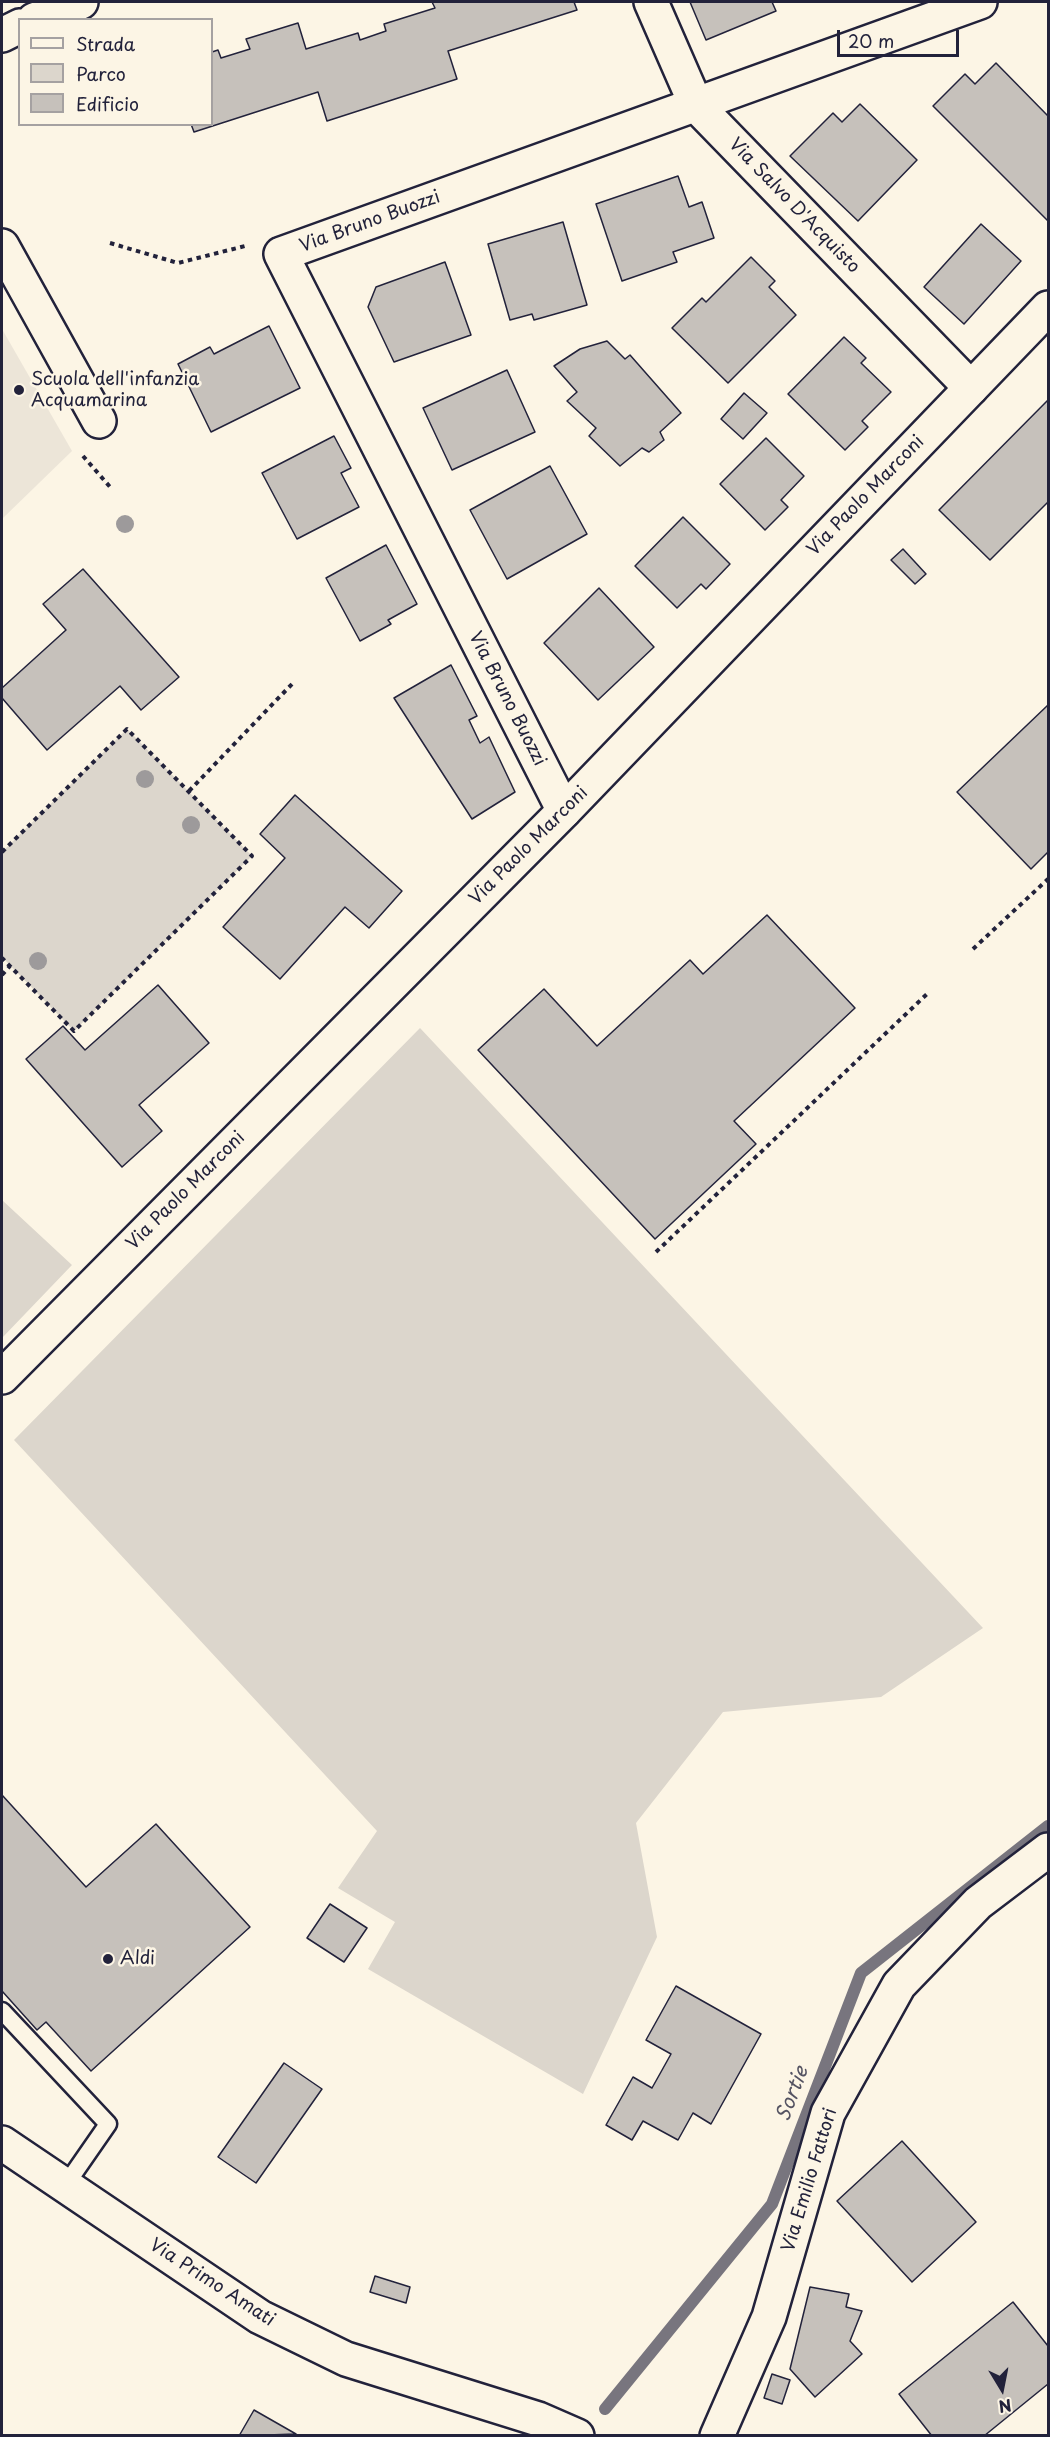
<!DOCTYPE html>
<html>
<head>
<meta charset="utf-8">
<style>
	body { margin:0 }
	#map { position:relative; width:1050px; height:2437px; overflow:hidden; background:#fcf5e5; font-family:"Playpen Sans",sans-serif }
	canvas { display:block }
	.frame { position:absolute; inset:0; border:3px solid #22223b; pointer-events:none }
	.legend { position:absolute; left:18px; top:18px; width:195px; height:108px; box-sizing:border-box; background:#fcf5e5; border:2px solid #a5a1a1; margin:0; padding:8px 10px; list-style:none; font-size:18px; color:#22223b }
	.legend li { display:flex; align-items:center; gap:12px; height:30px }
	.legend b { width:30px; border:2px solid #a5a1a1 }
	.north { position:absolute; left:972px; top:2359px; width:60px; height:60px; -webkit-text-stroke:4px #fcf5e5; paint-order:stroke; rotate:170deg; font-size:16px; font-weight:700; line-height:24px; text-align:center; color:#22223b }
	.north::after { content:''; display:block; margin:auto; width:21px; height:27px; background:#22223b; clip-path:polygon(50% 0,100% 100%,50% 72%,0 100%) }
	.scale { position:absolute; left:837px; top:30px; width:122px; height:27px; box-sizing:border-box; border:3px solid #22223b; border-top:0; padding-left:8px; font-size:18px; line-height:21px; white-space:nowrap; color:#22223b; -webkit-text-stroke:4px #fcf5e5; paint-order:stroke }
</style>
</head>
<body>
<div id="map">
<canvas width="1050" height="2437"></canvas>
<div class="frame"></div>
<ul class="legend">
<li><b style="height:8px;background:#fcf5e5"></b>Strada</li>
<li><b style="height:16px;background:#dcd6cc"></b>Parco</li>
<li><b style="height:16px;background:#c6c1bb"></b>Edificio</li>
</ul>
<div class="north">N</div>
<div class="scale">20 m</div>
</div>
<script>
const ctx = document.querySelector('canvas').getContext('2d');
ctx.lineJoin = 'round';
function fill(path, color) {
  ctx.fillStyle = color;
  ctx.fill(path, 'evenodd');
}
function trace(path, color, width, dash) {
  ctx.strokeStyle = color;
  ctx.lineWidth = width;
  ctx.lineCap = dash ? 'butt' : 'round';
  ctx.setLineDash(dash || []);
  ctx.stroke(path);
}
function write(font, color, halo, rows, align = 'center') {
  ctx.font = font + ' "Playpen Sans",sans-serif';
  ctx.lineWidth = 5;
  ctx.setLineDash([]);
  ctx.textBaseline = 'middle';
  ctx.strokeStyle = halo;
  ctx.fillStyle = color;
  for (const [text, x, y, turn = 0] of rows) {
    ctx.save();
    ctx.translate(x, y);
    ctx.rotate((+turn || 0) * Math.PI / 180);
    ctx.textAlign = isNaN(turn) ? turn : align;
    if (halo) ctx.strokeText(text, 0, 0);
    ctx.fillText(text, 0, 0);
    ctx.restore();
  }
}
fill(new Path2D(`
	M2,329L72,451L2,519Z`), '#ece5d8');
fill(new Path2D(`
	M127,729L252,856L74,1031L2,957V852Z
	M420,1028L983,1628L881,1697L723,1712L636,1823L657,1937L583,2094L368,1969L395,1922L338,1888L377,1831L14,1440Z
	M2,1200L72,1265L2,1338Z`), '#dcd6cc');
trace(new Path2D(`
	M605,2409L772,2204L861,1973L1048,1826`), '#78757e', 12);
const building = new Path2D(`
	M432,2H574L577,10L448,51L457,79L327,121L318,92L194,132L191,124H212V52L218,50L221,58L250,49L246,39L298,23L306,49L358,33L360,40L386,31L384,24L435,8Z
	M690,2H772L776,11L706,40Z
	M996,63L1048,116V221L933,106L965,74L975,84Z
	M860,104L917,160L858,221L790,156L833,113L842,122Z
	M678,176L689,207L702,202L714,238L673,252L677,262L622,281L596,204Z
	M563,222L587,305L534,320L532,314L510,320L488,244Z
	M981,224L1021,261L964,324L924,287Z
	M751,257L775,281L769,287L796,315L728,383L672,328L702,298L706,302Z
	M445,262L471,335L394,362L368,307L376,287Z
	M269,326L300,388L211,432L178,364L210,347L214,354Z
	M844,337L866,358L861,363L891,392L862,421L868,427L845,450L788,394Z
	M607,341L625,359L630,355L681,413L660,432L664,440L649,452L642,448L620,466L589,436L596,428L567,401L577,392L554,366L580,349Z
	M507,370L535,432L452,470L423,408Z
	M744,393L767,413L743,439L721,419Z
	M1048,400V502L990,560L939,510Z
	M334,436L351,468L341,473L359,507L297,539L262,473Z
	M766,438L804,476L781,500L788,507L765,530L720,484Z
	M550,466L587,534L507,579L470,510Z
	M683,517L730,564L706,589L701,584L677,608L635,566Z
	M386,545L417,604L388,620L391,624L360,641L326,578Z
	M903,549L926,574L915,584L891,560Z
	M83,569L179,677L141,710L120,686L47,750L2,698V688L66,630L43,604Z
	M599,588L654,647L598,700L544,643Z
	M451,665L477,716L469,720L480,743L489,737L515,792L472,819L394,698Z
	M1048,705V852L1031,869L957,792Z
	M295,795L402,891L369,928L345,907L280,979L223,927L285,858L260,834Z
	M767,915L855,1008L734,1121L756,1144L655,1239L478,1050L544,989L597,1046L690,960L703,974Z
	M158,985L209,1043L139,1105L162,1131L122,1167L26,1059L63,1026L85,1050Z
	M2,1795L86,1887L156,1824L250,1927L91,2071L46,2022L37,2030L2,1991Z
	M330,1904L367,1928L344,1962L307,1938Z
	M676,1986L761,2034L711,2124L693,2113L678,2140L643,2121L632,2140L606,2125L633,2077L652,2088L671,2054L646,2040Z
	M284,2063L322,2089L256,2183L218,2157Z
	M902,2141L976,2222L912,2282L837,2201Z
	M375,2276L410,2287L406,2303L370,2292Z
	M810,2287L849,2294L846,2307L862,2311L850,2341L862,2354L815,2397L790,2369Z
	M1013,2302L1048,2346V2384L984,2436H932L899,2394Z
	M772,2374L790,2380L782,2404L764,2398Z
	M254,2410L296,2434L239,2436Z`);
fill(building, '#c6c1bb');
trace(building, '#22223b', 1.5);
const lane = new Path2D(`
	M2,2011L108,2124L65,2186`);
const street = new Path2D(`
	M651,2L696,105L971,388
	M34,20L81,2
	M2,35L20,26
	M2,246L99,421
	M564,811L281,254L980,2
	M2,2143L260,2317L346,2359L538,2419L577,2436
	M717,2436L769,2317L828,2113L899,1985L978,1903L1048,1850`);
const secondary = new Path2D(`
	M2,1377L564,811L1048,308`);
trace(lane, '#22223b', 21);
trace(street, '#22223b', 38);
trace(secondary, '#22223b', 38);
trace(new Path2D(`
	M110,243L178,263L245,246
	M83,456L111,488
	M189,791L292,684
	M2,852L127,729L252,856L74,1031L2,958
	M973,949L1048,879
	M2,975L10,966
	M656,1252L927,994`), '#22223b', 4, [4.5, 4.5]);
trace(lane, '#fcf5e5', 16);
trace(street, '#fcf5e5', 33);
trace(secondary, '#fcf5e5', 33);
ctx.fillStyle = '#9d9a9b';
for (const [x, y] of [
	[125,524],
	[145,779],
	[191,825],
	[38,961]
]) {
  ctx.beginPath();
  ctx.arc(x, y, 9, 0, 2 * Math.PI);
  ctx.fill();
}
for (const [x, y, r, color] of [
	[19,390,6,"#22223b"],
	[108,1959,6,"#22223b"]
]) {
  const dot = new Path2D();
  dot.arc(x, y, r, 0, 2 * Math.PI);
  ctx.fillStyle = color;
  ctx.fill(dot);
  trace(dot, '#fcf5e5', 2);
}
write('18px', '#22223b', '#fcf5e5', [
	["Via Salvo D'Acquisto",794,206,46],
	["Via Bruno Buozzi",370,222,-20],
	["Via Paolo Marconi",866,496,-46],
	["Via Bruno Buozzi",507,699,63],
	["Via Paolo Marconi",529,846,-45],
	["Via Paolo Marconi",186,1191,-45],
	["Via Emilio Fattori",810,2180,-73],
	["Via Primo Amati",212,2283,33]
]);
write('18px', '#22223b', '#fcf5e5', [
	["Scuola dell'infanzia",31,380],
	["Acquamarina",31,401],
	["Aldi",120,1959]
], 'left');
write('italic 20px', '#545362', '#fcf5e5', [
	["Sortie",793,2094,-69]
]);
</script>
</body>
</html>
